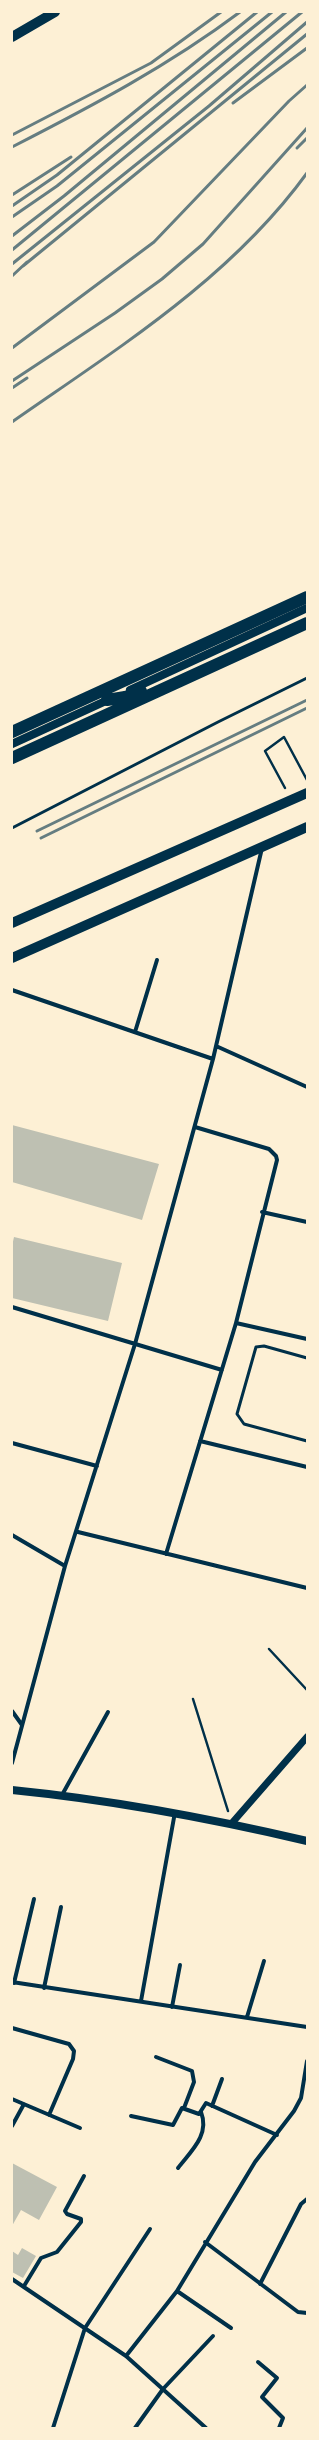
<!DOCTYPE html>
<html>
<head>
<meta charset="utf-8">
<style>
	body { margin:0 }
	#map { position:relative; width:319px; height:2440px; overflow:hidden; background:#fdf0d5; font-family:Inter,sans-serif }
	canvas { display:block }
	.frame { position:absolute; inset:0; border:13px solid #fdf0d5; pointer-events:none }
</style>
</head>
<body>
<div id="map">
<canvas width="319" height="2440"></canvas>
<div class="frame"></div>
</div>
<script>
const ctx = document.querySelector('canvas').getContext('2d');
ctx.lineJoin = 'round';
function fill(path, color) {
  ctx.fillStyle = color;
  ctx.fill(path, 'evenodd');
}
function trace(path, color, width, dash) {
  ctx.strokeStyle = color;
  ctx.lineWidth = width;
  ctx.lineCap = dash ? 'butt' : 'round';
  ctx.setLineDash(dash || []);
  ctx.stroke(path);
}
fill(new Path2D(`
	M12,1125L159,1164L142,1220L12,1182Z
	M14,1237L122,1263L108,1321L12,1298V1246Z
	M12,2163L57,2187L39,2220L21,2210L12,2226Z
	M22,2248L36,2256L23,2278L12,2272V2251L18,2255Z`), '#bec0b2');
trace(new Path2D(`
	M285,788L265,751L284,737L307,780
	M269,1649L307,1690
	M193,1699L228,1811`), '#003049', 2.5);
trace(new Path2D(`
	M12,828L218,722L307,678
	M307,1358L264,1346L256,1347L237,1414L244,1424L307,1441`), '#003049', 3);
trace(new Path2D(`
	M12,990L213,1059
	M135,1032L157,960
	M216,1046L307,1087
	M262,1212L307,1222
	M12,1307L222,1370
	M236,1323L307,1339
	M200,1441L307,1467
	M12,1443L97,1466
	M78,1532L307,1588
	M12,1535L65,1566
	M166,1554L236,1323L277,1160L276,1156L269,1149L195,1127
	M12,1711L22,1725
	M12,1763L65,1566L135,1344L213,1059L262,848
	M62,1795L108,1712
	M12,1982L307,2027
	M14,1983L34,1899
	M44,1988L61,1907
	M141,2001L175,1812
	M172,2007L180,1965
	M247,2017L264,1961
	M12,2028L69,2044L74,2051L73,2059L49,2115
	M156,2057L192,2071L194,2082L184,2108
	M12,2099L80,2128
	M212,2106L222,2079
	M131,2116L173,2125L182,2108L199,2114L206,2103L277,2135
	M12,2126L24,2104
	M178,2168C191,2151 210,2135 201,2112
	M205,2242L298,2312L307,2313
	M12,2279L126,2356L206,2428
	M260,2284L301,2204L307,2199
	M24,2286L41,2258L57,2252L81,2222V2219L67,2214L65,2211L84,2176
	M177,2291L231,2328
	M126,2356L177,2291L255,2162L294,2111L301,2098L307,2061
	M258,2362L277,2378L262,2397L283,2418L279,2428
	M53,2428L85,2328L150,2229
	M135,2428L163,2389L213,2336`), '#003049', 4);
trace(new Path2D(`
	M232,1823L307,1737`), '#003049', 7);
trace(new Path2D(`
	M130,690L307,608
	M12,744L110,699
	M12,1790C112,1800 209,1818 307,1841`), '#003049', 8);
trace(new Path2D(`
	M12,37L55,12
	M12,923L307,793
	M12,958L307,827`), '#003049', 10);
trace(new Path2D(`
	M107,700L125,697L141,691
	M12,732L307,597
	M12,758L307,623`), '#003049', 12);
trace(new Path2D(`
	M233,103L307,48
	M12,135L151,63L221,12
	M12,147C92,106 168,66 240,12
	M297,148L307,138
	M12,195L71,157
	M12,206L57,175L257,12
	M12,217L57,186L272,12
	M12,236L64,196L286,12
	M12,250L302,12
	M12,264L209,106L307,22
	M23,266L307,34
	M12,276L27,262
	M12,348L154,242L289,101L307,85
	M12,381L115,313L162,279L203,244L307,128
	M12,388L27,378
	M12,422C118,348 230,279 307,173
	M37,831L307,700
	M41,838L307,708`), '#657d81', 3);
</script>
</body>
</html>
